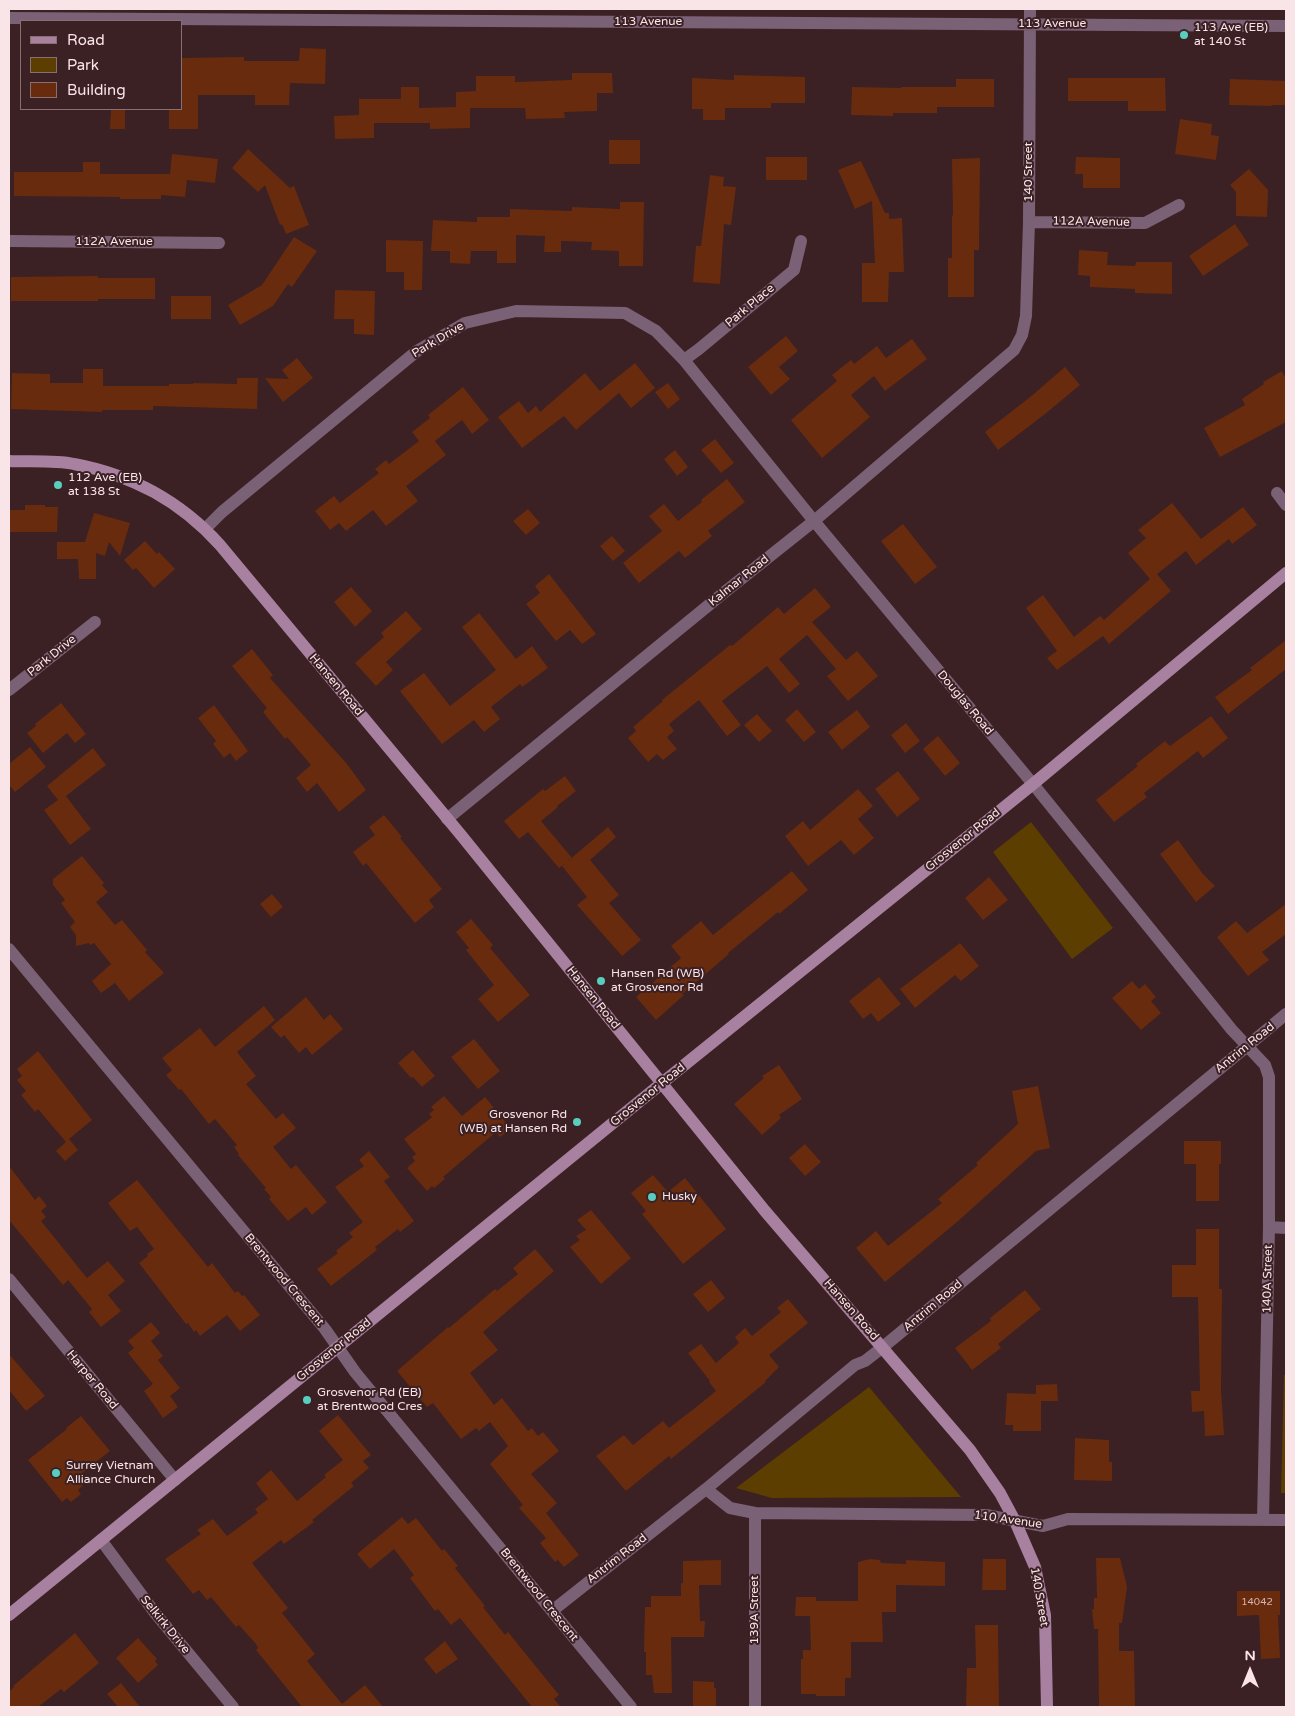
<!DOCTYPE html>
<html>
<head>
<meta charset="utf-8">
<style>
	body { margin:0 }
	#map { position:relative; width:1295px; height:1716px; overflow:hidden; background:#3b2024; font-family:"Varela Round",sans-serif }
	canvas { display:block }
	.frame { position:absolute; inset:0; border:10px solid #f9e5e8; pointer-events:none }
	.legend { position:absolute; left:20px; top:20px; width:162px; height:90px; box-sizing:border-box; background:#3b2024; border:1px solid #876f72; margin:0; padding:6px 9px; list-style:none; font-size:15px; color:#f9e5e8 }
	.legend li { display:flex; align-items:center; gap:10px; height:25px }
	.legend b { width:25px; border:1px solid #876f72 }
	.north { position:absolute; left:1225px; top:1646px; width:50px; height:50px; -webkit-text-stroke:4px #3b2024; paint-order:stroke; rotate:0deg; font-size:14px; font-weight:700; line-height:20px; text-align:center; color:#f9e5e8 }
	.north::after { content:''; display:block; margin:auto; width:18px; height:22px; background:#f9e5e8; clip-path:polygon(50% 0,100% 100%,50% 72%,0 100%) }
</style>
</head>
<body>
<div id="map">
<canvas width="1295" height="1716"></canvas>
<div class="frame"></div>
<ul class="legend">
<li><b style="height:6px;background:#a881a0"></b>Road</li>
<li><b style="height:14px;background:#5c3e00"></b>Park</li>
<li><b style="height:14px;background:#682b0e"></b>Building</li>
</ul>
<div class="north">N</div>
</div>
<script>
const ctx = document.querySelector('canvas').getContext('2d');
ctx.lineJoin = 'round';
function fill(path, color) {
  ctx.fillStyle = color;
  ctx.fill(path, 'evenodd');
}
function trace(path, color, width, dash) {
  ctx.strokeStyle = color;
  ctx.lineWidth = width;
  ctx.lineCap = dash ? 'butt' : 'round';
  ctx.setLineDash(dash || []);
  ctx.stroke(path);
}
function write(font, color, halo, rows, align = 'center') {
  ctx.font = font + ' "Varela Round",sans-serif';
  ctx.lineWidth = 4;
  ctx.setLineDash([]);
  ctx.textBaseline = 'middle';
  ctx.strokeStyle = halo;
  ctx.fillStyle = color;
  for (const [text, x, y, turn = 0] of rows) {
    ctx.save();
    ctx.translate(x, y);
    ctx.rotate((+turn || 0) * Math.PI / 180);
    ctx.textAlign = isNaN(turn) ? turn : align;
    if (halo) ctx.strokeText(text, 0, 0);
    ctx.fillText(text, 0, 0);
    ctx.restore();
  }
}
fill(new Path2D(`
	M1031,822L1113,928L1072,959L993,852Z
	M1284,1375H1286V1493H1281Z
	M869,1387L961,1497L772,1498L736,1488Z`), '#5c3e00');
fill(new Path2D(`
	M300,48L326,49L325,84L290,83L289,105H255V95H198V129H169V109H181V58L244,57V61H299Z
	M572,73H612L613,93H597V111L564,112L565,118L526,119L525,108H470V128L430,129V123H374V138L335,139L334,116L359,115V99H401V87H419V108L456,107V92L476,91V76H515V82L572,80Z
	M734,75L805,77V103H771V108H725V120H703V109H692V78L734,80Z
	M1068,78H1165L1166,111H1128V101H1068Z
	M956,79H994V107H937V113H893V116L851,115L852,87L901,88V87H956Z
	M1230,79L1286,81V105H1272V106L1229,105Z
	M111,109L125,110V129H110Z
	M1180,119L1212,124L1211,135L1219,136L1216,160L1175,154Z
	M609,140H640V164H609Z
	M248,149L290,188L294,186L309,225L286,234L282,224L280,225L265,185L258,192L232,168Z
	M172,154L218,159L215,183L187,180L185,197L161,195V199H120V197L14,196V172H83V162H100V174H170Z
	M766,157H807V180H766Z
	M1076,157L1120,158V188H1083V174H1075Z
	M980,158L979,250H974V297H948V258H952V216L953,215L952,159Z
	M861,161L885,213H889V219L902,218L904,272H889L888,302H862V263H875L872,201L855,209L838,170Z
	M1249,169L1268,190L1267,217L1236,216V192L1230,185Z
	M710,175L724,177L723,186L736,187L731,225L724,224L720,284L693,282L696,246H701Z
	M620,202H644L643,266H619V251L591,250L592,242L561,241V252H544L545,236L516,235V263H497V251H471L470,264L450,263V251H431L433,220L477,222V217H510V209L572,211V207L620,209Z
	M1235,224L1249,245L1203,276L1189,256Z
	M294,237L317,251L292,287L288,284L273,306L240,325L228,305L262,285Z
	M386,240L423,241L422,290H404V272H386Z
	M1079,250L1108,252L1107,265L1135,266L1136,262H1172V294L1135,293V289L1090,287V276L1078,275Z
	M98,276V278H155V299H98V301H11V277Z
	M335,290L375,291L374,335L354,334V319H334Z
	M171,296H211V319H171Z
	M786,336L798,351L779,367L790,379L771,395L748,367Z
	M912,339L927,359L885,391L874,376L851,395L870,417L822,458L791,420L837,381L832,375L851,360L854,364L877,346L886,358Z
	M297,358L313,378L283,402L265,378L289,379L282,370Z
	M635,363L655,388L631,408L619,393L576,430L564,416L522,448L498,417L519,401L528,413L536,406L540,412L585,373L600,391Z
	M1065,367L1080,385L1045,414L998,450L985,432L1029,398Z
	M83,369H103V386H169V384H193V383L237,384V378H258L257,409L153,406V410H102V412L11,409L12,373L50,374V383H83Z
	M1282,371L1286,379V422L1220,457L1204,428L1245,405L1242,399L1264,384L1263,382Z
	M668,383L680,399L668,409L655,392Z
	M463,387L489,420L472,434L462,420L435,441L446,455L406,486L418,501L386,526L373,510L346,531L339,523L330,530L315,511L334,496L340,503L379,473L375,469L386,460L389,464L419,441L412,432L430,418L428,415Z
	M715,439L734,463L721,473L701,450Z
	M675,450L688,467L677,476L664,459Z
	M727,479L745,502L708,531L712,536L685,558L679,551L639,583L623,563L662,531L649,516L664,504L678,521L702,502L701,500Z
	M1172,503L1201,539L1243,507L1257,525L1232,544L1229,539L1196,565L1186,551L1157,574L1171,591L1109,644L1103,636L1057,670L1047,658L1057,651L1026,608L1043,595L1074,637L1100,616L1104,620L1150,579L1128,553L1146,538L1138,530Z
	M25,505H45V507H58L57,532H9V510H25Z
	M528,509L540,523L526,535L513,521Z
	M94,513L130,523L120,556L109,542L105,556L96,553V579H79L78,559H57V542H85Z
	M903,524L937,567L915,584L881,541Z
	M612,536L625,551L613,561L600,546Z
	M145,541L157,554L159,552L175,569L154,588L136,568L133,570L124,560Z
	M549,574L596,634L582,644L570,630L556,641L526,604L540,593L535,586Z
	M351,587L372,611L355,627L334,602Z
	M815,588L831,607L812,622L846,660L857,651L878,676L848,701L827,676L836,669L807,635L779,659L800,684L789,693L767,666L722,701L741,725L727,736L699,700L669,724L674,731L667,737L677,749L663,760L657,754L648,762L628,738L636,731L633,727L663,701L662,700L730,645L732,646L778,607L784,614Z
	M406,611L422,629L386,662L393,670L376,686L355,663L384,637L381,633Z
	M479,613L516,659L532,646L548,668L522,687L520,684L491,707L500,719L484,732L474,720L442,744L400,691L424,673L450,706L496,670L462,627Z
	M1286,640V669L1228,714L1215,697L1252,670L1250,668Z
	M252,649L273,675L270,678L347,764L366,790L339,812L317,783L307,792L296,778L311,765L287,737L285,739L263,712L267,708L232,666Z
	M61,703L86,734L75,743L67,733L43,753L27,733L36,726L35,724Z
	M214,705L248,751L236,761L230,753L224,758L213,744L216,741L198,718Z
	M797,709L816,732L804,742L785,720Z
	M857,710L870,727L842,750L828,732Z
	M757,714L772,731L759,742L744,725Z
	M1211,716L1228,738L1203,758L1198,751L1144,793L1147,797L1114,822L1096,800L1138,766L1136,764L1165,741L1170,746Z
	M906,723L920,741L905,753L891,735Z
	M938,736L960,763L945,776L923,749Z
	M30,747L46,767L15,792L9,785V764Z
	M93,748L106,765L66,796L91,829L70,845L44,810L58,800L47,786Z
	M898,771L920,799L897,817L875,789Z
	M565,776L576,791L557,806L558,807L541,821L572,858L559,868L528,832L519,839L504,821L543,789L545,791Z
	M858,789L873,806L858,819L874,838L854,855L841,840L808,866L785,836L803,821L810,830Z
	M384,815L402,837L400,838L442,889L429,900L434,907L415,923L366,863L363,866L353,852L375,835L369,827Z
	M608,827L616,837L590,860L619,895L609,903L641,940L622,956L577,905L587,897L562,866Z
	M1178,840L1203,874L1215,886L1196,902L1160,854Z
	M82,856L104,883L102,885L108,892L96,902L115,925L122,920L147,950L145,952L164,973L129,1001L115,983L101,993L92,981L111,964L94,943L90,945L89,943L76,946V935L70,927L75,922L61,903L65,900L53,885V879Z
	M792,871L808,890L779,914L778,912L728,953L729,954L682,994L684,995L656,1020L636,997L681,958L671,946L701,921L713,935Z
	M989,877L1008,900L983,920L965,898Z
	M272,894L283,907L271,917L260,904Z
	M1286,904V934L1262,952L1269,960L1248,976L1217,937L1236,921L1247,933Z
	M471,919L493,945L490,948L530,995L498,1022L478,999L494,985L466,950L469,948L456,932Z
	M960,943L979,966L961,981L955,975L915,1008L900,989Z
	M879,977L901,1004L878,1022L871,1013L863,1019L849,1001Z
	M1132,981L1139,989L1145,984L1156,997L1151,1001L1161,1013L1141,1030L1112,998Z
	M306,997L324,1020L330,1014L343,1029L312,1055L306,1047L299,1053L284,1035L281,1038L271,1027Z
	M264,1006L275,1020L237,1052L256,1076L246,1084L276,1119L283,1113L296,1128L273,1147L291,1169L296,1165L327,1202L312,1215L306,1207L288,1221L269,1199L271,1197L264,1189L266,1188L238,1155L239,1154L234,1147L237,1145L215,1119L209,1124L181,1089L179,1090L166,1075L172,1070L162,1058L200,1028L215,1047Z
	M474,1039L500,1071L478,1089L451,1057Z
	M413,1050L435,1076L422,1087L413,1077L411,1078L398,1063Z
	M38,1051L92,1120L69,1139L78,1150L65,1161L56,1151L68,1140L66,1142L38,1109L35,1112L21,1095L26,1091L17,1080L22,1076L17,1069Z
	M779,1065L802,1099L779,1115L781,1118L762,1135L734,1104L764,1078L762,1076Z
	M1038,1086L1050,1148L1036,1151L957,1222L885,1282L856,1248L876,1231L888,1246L942,1203L938,1199L978,1165L976,1163L1018,1124L1012,1091Z
	M444,1096L462,1116L485,1097L511,1129L500,1137L496,1132L443,1177L445,1179L434,1188L432,1186L427,1191L407,1168L415,1161L412,1157L416,1154L404,1139L432,1117L429,1114L434,1110L431,1107Z
	M1184,1141H1221V1164H1219V1201H1196V1164H1184Z
	M805,1144L821,1162L805,1176L789,1158Z
	M369,1151L390,1177L384,1181L414,1221L400,1232L398,1229L375,1247L377,1250L331,1286L317,1269L338,1253L336,1251L353,1237L349,1233L363,1222L335,1187L364,1166L359,1160Z
	M9,1166L35,1200L39,1196L47,1206L41,1211L46,1217L41,1221L87,1278L108,1261L125,1281L108,1295L121,1311L101,1327L89,1312L92,1309L68,1280L63,1285L9,1220Z
	M653,1175L668,1192L685,1178L726,1229L683,1264L642,1214L646,1211L631,1193Z
	M137,1180L208,1267L212,1263L235,1293L238,1291L242,1296L244,1295L260,1315L240,1331L227,1315L200,1336L196,1330L194,1332L188,1323L186,1324L139,1263L148,1256L147,1254L154,1249L137,1227L130,1231L108,1203Z
	M591,1210L631,1258L601,1284L570,1247L580,1240L576,1236L586,1230L577,1220Z
	M1196,1229H1219V1289H1222L1221,1390L1224,1435L1205,1436L1204,1411L1192,1412L1191,1391H1200L1198,1297H1172V1265H1196Z
	M535,1249L554,1271L483,1332L498,1350L470,1373L494,1405L502,1398L528,1431L532,1428L538,1436L543,1432L559,1451L531,1474L557,1503L546,1513L579,1555L564,1567L558,1560L555,1562L540,1543L546,1538L519,1508L523,1505L490,1464L508,1446L490,1422L479,1431L476,1428L461,1439L433,1403L427,1407L397,1371L448,1327L449,1328L495,1289L497,1291L518,1274L513,1268Z
	M711,1280L725,1298L708,1312L693,1294Z
	M1025,1290L1041,1309L998,1344L1001,1348L972,1370L955,1348L991,1321L990,1318Z
	M788,1299L808,1323L769,1355L779,1367L765,1381L766,1382L671,1459L669,1456L626,1491L596,1456L624,1435L633,1445L663,1421L669,1428L695,1408L716,1391L709,1382L710,1381L688,1353L701,1344L716,1363L739,1343L735,1337L745,1328L752,1336L781,1312L777,1308Z
	M151,1322L160,1333L151,1341L163,1356L158,1360L180,1388L170,1396L178,1407L163,1418L144,1391L153,1384L128,1353L134,1348L128,1341Z
	M9,1354L45,1396L26,1411L9,1390Z
	M1057,1384L1058,1401H1041V1431H1013V1425H1005L1007,1393L1036,1394V1385Z
	M338,1415L371,1455L363,1461L369,1468L351,1483L354,1486L312,1520L314,1522L284,1544L281,1540L252,1563L288,1608L282,1613L315,1654L307,1661L342,1704L365,1685L383,1707H302L256,1650L258,1648L256,1644L239,1625L236,1627L211,1597L207,1600L199,1590L193,1594L165,1559L201,1534L197,1530L213,1519L227,1536L258,1513L255,1509L268,1499L256,1483L271,1470L297,1501L326,1477L324,1475L343,1460L319,1431Z
	M81,1416L110,1451L77,1477L83,1485L78,1490L81,1494L71,1502L67,1498L62,1502L28,1460L67,1429L66,1428Z
	M1075,1438L1109,1440V1462H1112V1481L1074,1480Z
	M402,1517L408,1524L416,1518L442,1551L444,1549L458,1566L455,1568L485,1606L483,1607L505,1635L508,1632L559,1695L554,1699L561,1707H532L460,1618L451,1625L438,1609L435,1611L410,1578L414,1575L394,1549L370,1569L357,1554Z
	M1096,1558H1120L1127,1587L1122,1623H1119V1651H1134L1135,1707H1099L1098,1629H1094L1092,1609H1094V1598H1097Z
	M870,1559L880,1560L881,1563L906,1564V1560L945,1562V1586L896,1585V1612H882L883,1642H851V1678H845V1696H816V1694H801V1659H803V1650H811L810,1616H795L796,1597H816V1601H858V1562Z
	M983,1559H1006V1590H982Z
	M721,1560V1585H699L700,1621H705L704,1637H671L672,1693H654L652,1675H646V1652H644L645,1607H651V1596H681V1583H683V1561Z
	M1237,1591H1280V1615H1278L1280,1658L1261,1659L1259,1615L1237,1616Z
	M975,1625H998L999,1707H966L967,1668H976Z
	M75,1633L99,1663L64,1692L61,1689L38,1707H9V1692L14,1687L13,1686Z
	M138,1638L157,1659L155,1661L158,1665L138,1683L116,1658Z
	M445,1641L458,1659L436,1674L424,1659Z
	M693,1681L714,1682V1688H716V1707H693Z
	M121,1683L140,1707H118L107,1694Z`), '#682b0e');
trace(new Path2D(`
	M9,18L1286,26
	M1029,222L1145,223L1179,205
	M9,241L219,243
	M684,360L699,349L794,270L801,241
	M1277,493L1286,505
	M205,529L222,512L417,351L465,323L516,311L625,313L656,331L684,360L814,521L1033,784L1232,1030L1265,1065L1269,1077V1227L1263,1520
	M9,690L95,622
	M447,819L726,591L814,521L1014,350L1022,335L1026,316L1029,222L1030,9
	M9,949L325,1329L355,1372L631,1707
	M1269,1227L1286,1228
	M9,1279L175,1480
	M706,1489L730,1508L755,1513L986,1515L1043,1526L1068,1519L1286,1520
	M755,1513V1707
	M101,1540L155,1613L233,1707
	M552,1611L706,1489L855,1365L865,1361L883,1347L1286,1014`), '#7a6175', 12);
trace(new Path2D(`
	M9,461C29,462 55,460 74,464C133,475 180,501 220,545L461,835L765,1211L970,1450L1000,1493L1015,1521L1035,1567L1045,1615L1047,1707
	M9,1615L662,1083L1033,784L1286,573`), '#a881a0', 12);
for (const [x, y, r, color] of [
	[1184,35,5,"#59cebe"],
	[58,485,5,"#59cebe"],
	[601,981,5,"#59cebe"],
	[577,1122,5,"#59cebe"],
	[652,1197,5,"#59cebe"],
	[307,1400,5,"#59cebe"],
	[56,1473,5,"#59cebe"]
]) {
  const dot = new Path2D();
  dot.arc(x, y, r, 0, 2 * Math.PI);
  ctx.fillStyle = color;
  ctx.fill(dot);
  trace(dot, '#3b2024', 2);
}
write('10px', '#d5b6b2', null, [
	["14042",1257,1602]
]);
write('12px', '#f9e5e8', '#3b2024', [
	["113 Avenue",648,22],
	["113 Avenue",1052,24],
	["140 Street",1029,172,-90],
	["112A Avenue",1091,222,1],
	["112A Avenue",114,242],
	["Park Place",750,306,-40],
	["Park Drive",438,340,-31],
	["Kalmar Road",739,581,-39],
	["Park Drive",52,656,-39],
	["Hansen Road",336,685,50],
	["Douglas Road",965,703,50],
	["Grosvenor Road",963,840,-39],
	["Hansen Road",593,998,51],
	["Antrim Road",1245,1048,-39],
	["Grosvenor Road",648,1095,-39],
	["140A Street",1268,1279,-89],
	["Brentwood Crescent",284,1280,50],
	["Antrim Road",933,1306,-40],
	["Hansen Road",851,1310,49],
	["Grosvenor Road",334,1350,-39],
	["Harper Road",92,1380,50],
	["110 Avenue",1008,1520,8],
	["Antrim Road",617,1559,-38],
	["Brentwood Crescent",539,1595,51],
	["140 Street",1039,1597,80],
	["139A Street",755,1610,-90],
	["Selkirk Drive",165,1625,51]
]);
write('12px', '#f9e5e8', '#3b2024', [
	["113 Ave (EB)",1194,28],
	["at 140 St",1194,42],
	["112 Ave (EB)",68,478],
	["at 138 St",68,492],
	["Hansen Rd (WB)",611,974],
	["at Grosvenor Rd",611,988],
	["Grosvenor Rd",567,1115,"right"],
	["(WB) at Hansen Rd",567,1129,"right"],
	["Husky",662,1197],
	["Grosvenor Rd (EB)",317,1393],
	["at Brentwood Cres",317,1407],
	["Surrey Vietnam",66,1466],
	["Alliance Church",66,1480]
], 'left');
</script>
</body>
</html>
